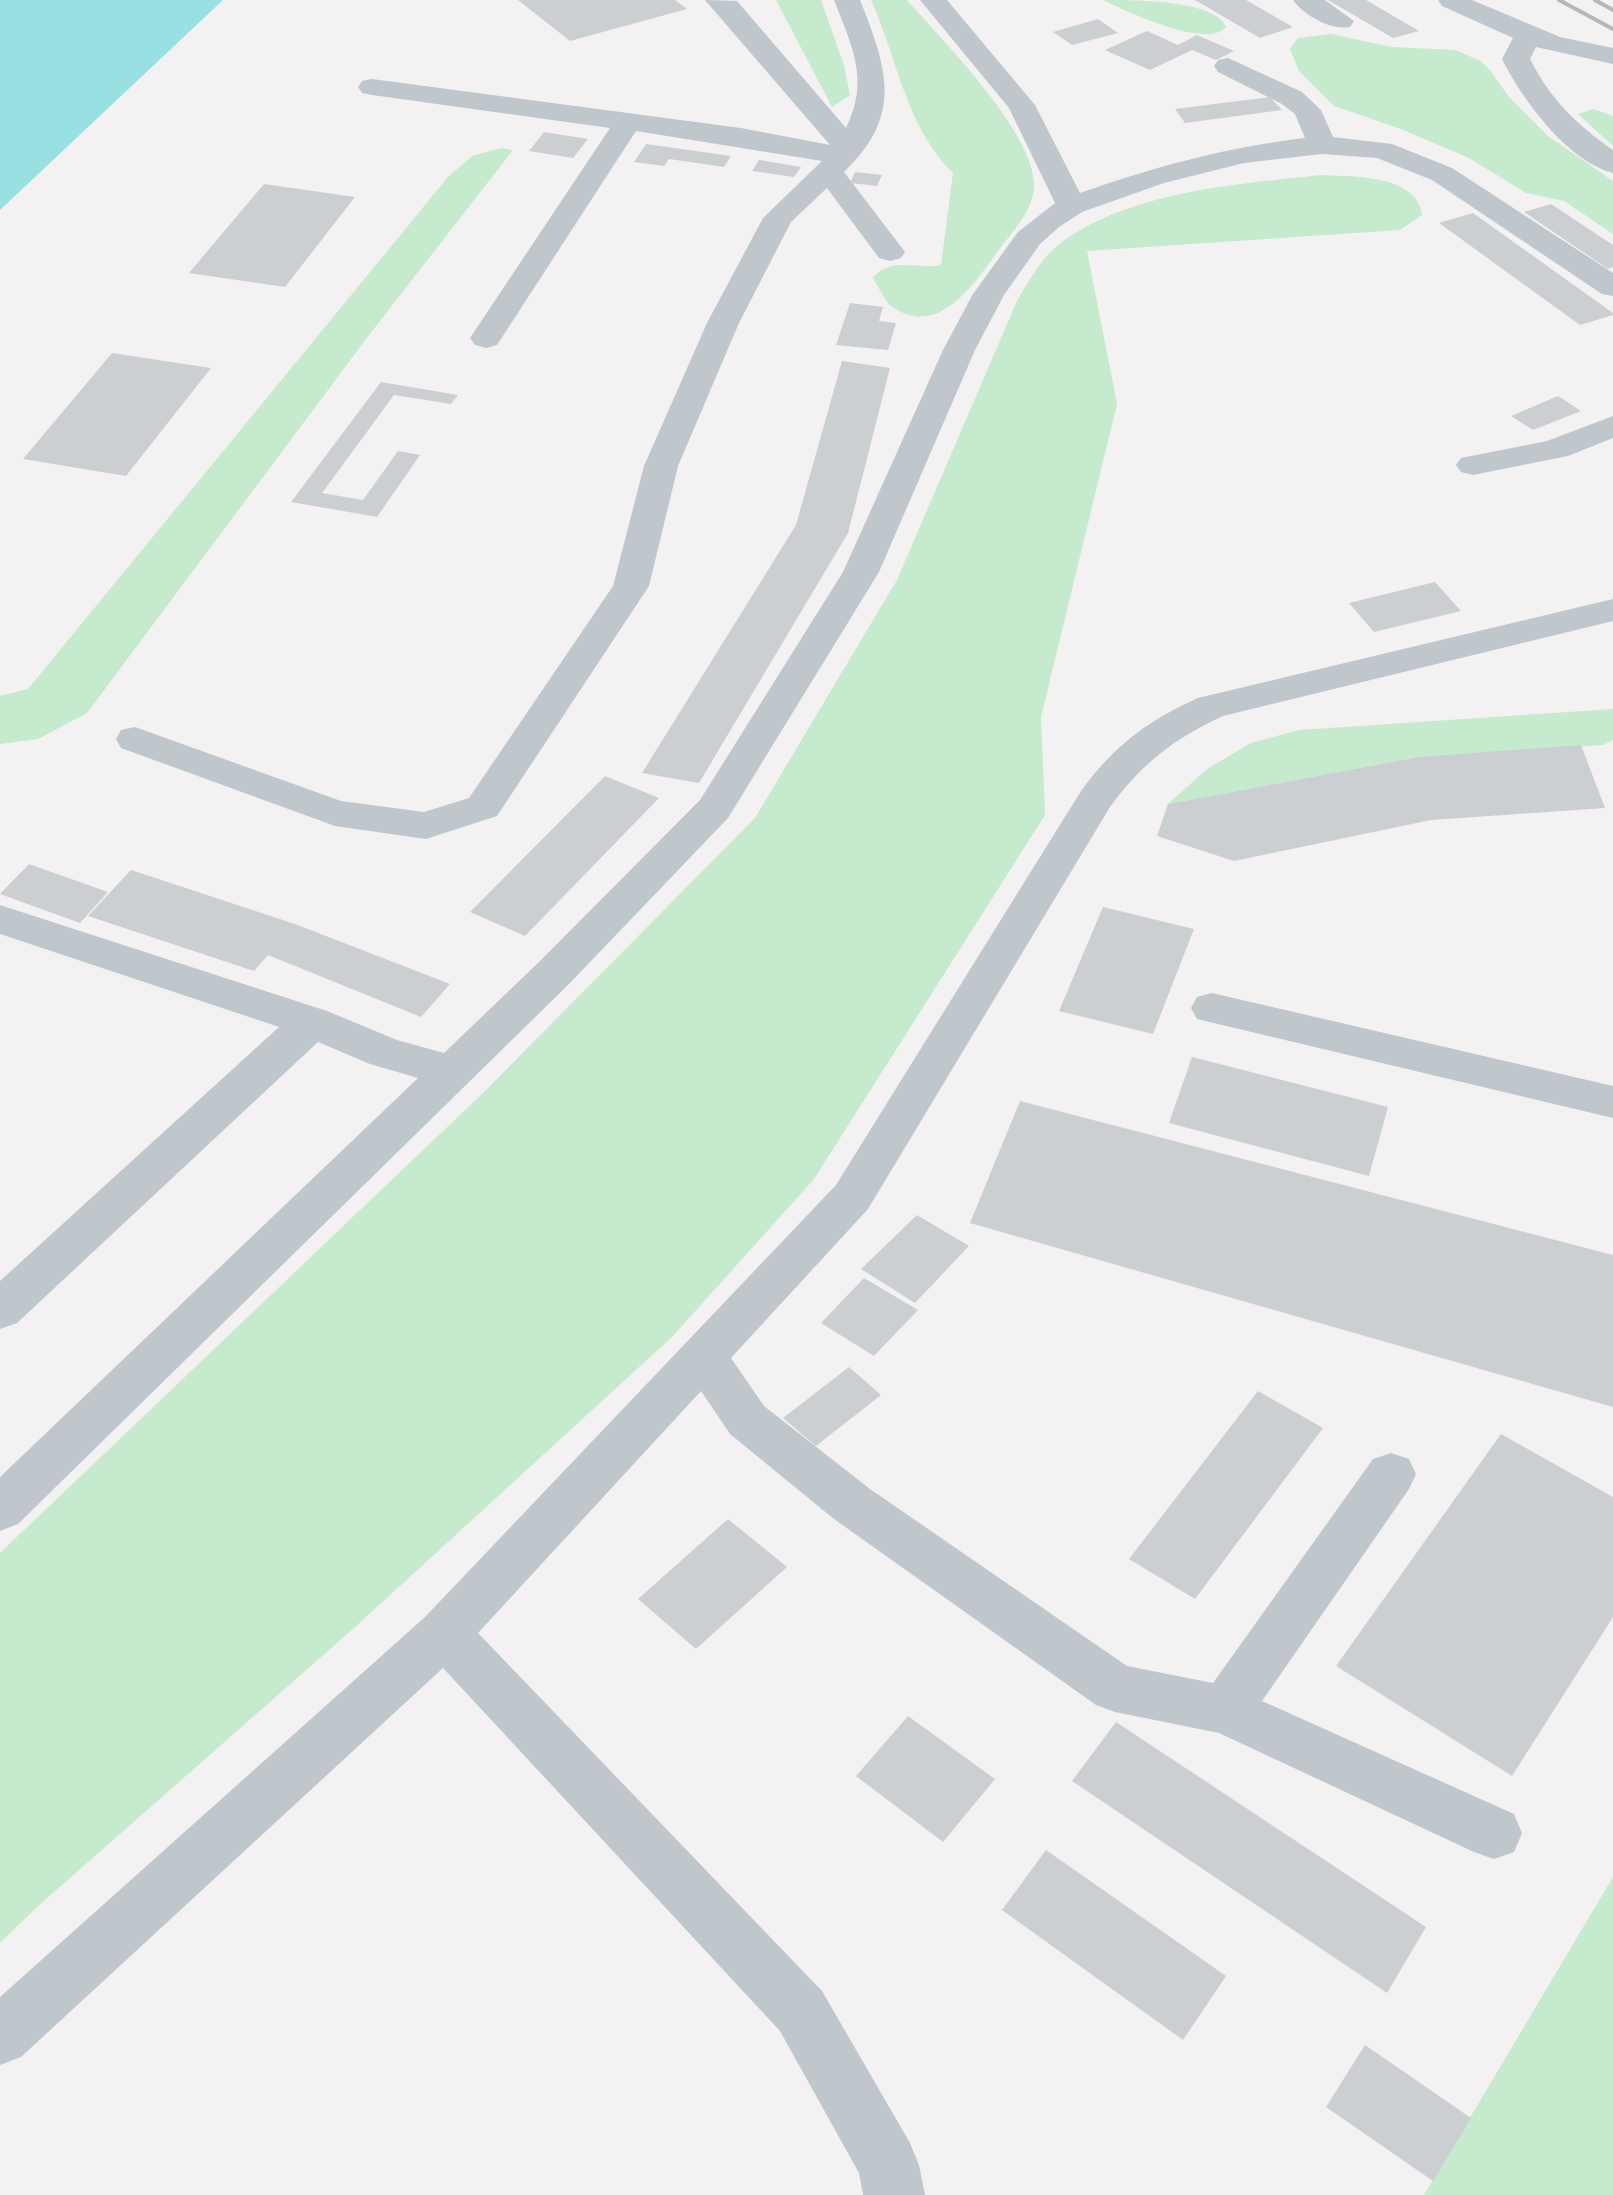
<!DOCTYPE html>
<html>
<head>
<meta charset="utf-8">
<style>
	body { margin:0 }
	canvas { display:block; background:#f3f1f2 }
</style>
</head>
<body>
<canvas width="1613" height="2195"></canvas>
<script>
const ctx = document.querySelector('canvas').getContext('2d');
ctx.lineJoin = 'round';
function fill(path, color) {
  ctx.fillStyle = color;
  ctx.fill(path, 'evenodd');
}
function trace(path, color, width, dash) {
  ctx.strokeStyle = color;
  ctx.lineWidth = width;
  ctx.lineCap = dash ? 'butt' : 'round';
  ctx.setLineDash(dash || []);
  ctx.stroke(path);
}
fill(new Path2D(`
	M776,0H821L844,65L850,95L832,107Z
	M871,0H907C942,40 1032,130 1034,183C1035,209 1013,231 998,251C975,282 940,338 894,308C885,303 879,287 873,278C891,256 917,270 941,265L953,173C906,127 897,58 871,0Z
	M1103,0C1135,0 1216,0 1226,27C1207,50 1126,11 1103,0Z
	M1331,34L1392,47L1456,50L1480,61L1489,69L1509,97L1548,136L1613,181V234L1564,201L1526,193L1469,158L1401,129L1334,106L1299,71L1290,49L1298,38Z
	M1593,109L1613,116V146L1578,114Z
	M501,148L513,150L369,335L87,713L38,739L0,744V696L28,689L448,177L472,156Z
	M1322,175C1353,177 1417,174 1422,215L1400,230L1087,251L1117,404L1041,717L1045,815L814,1179L672,1337L354,1628L37,1907L0,1943V1553L484,1092L755,818L897,580L1017,301C1029,281 1042,256 1062,242C1132,191 1238,184 1322,175Z
	M1613,709V740L1603,745L1418,757L1168,804L1207,769L1251,743L1299,730Z
	M1613,1877V2195H1424Z`), '#c6eacd');
fill(new Path2D(`
	M0,0H223L0,210Z`), '#99e0e2');
fill(new Path2D(`
	M518,0H675L687,9L570,41Z
	M1195,0H1246L1293,27L1260,38Z
	M1328,0H1366L1419,31L1393,38Z
	M1098,19L1118,33L1072,45L1053,32Z
	M1147,31L1178,45L1197,35L1234,51L1216,60L1192,50L1150,70L1105,50Z
	M1270,97L1282,110L1185,123L1175,109Z
	M544,132L588,139L573,158L529,151Z
	M646,144L731,156L724,167L669,159L664,166L634,162Z
	M759,160L801,167L794,177L752,171Z
	M855,172L882,175L877,186L850,183Z
	M264,184L355,197L285,287L189,273Z
	M1551,204L1613,245V267L1608,269L1524,212Z
	M1473,213L1613,313V315L1580,325L1439,223Z
	M850,303L883,307L879,321L896,323L888,350L836,345Z
	M112,353L211,368L126,476L23,459Z
	M842,361L890,368L848,533L699,783L642,773L796,525Z
	M381,382L458,395L451,404L394,395L322,493L363,500L398,451L420,455L377,517L291,502Z
	M1558,396L1581,411L1533,430L1511,416Z
	M1435,582L1461,611L1374,632L1349,603Z
	M1581,745L1605,808L1431,820L1234,861L1157,836L1168,804L1418,757Z
	M605,776L659,798L525,936L470,912Z
	M29,864L108,892L80,923L0,894Z
	M131,870L295,924L450,984L421,1017L268,955L254,971L88,916Z
	M1103,907L1194,929L1153,1034L1059,1011Z
	M1192,1057L1388,1107L1369,1176L1169,1123Z
	M1020,1101L1613,1255V1407L970,1223Z
	M917,1215L969,1246L915,1303L861,1269Z
	M864,1278L918,1310L874,1356L821,1323Z
	M849,1367L881,1395L816,1446L783,1418Z
	M1258,1391L1323,1428L1195,1599L1129,1559Z
	M1501,1434L1613,1497V1617L1512,1776L1336,1666Z
	M728,1519L787,1567L696,1649L638,1599Z
	M908,1716L995,1779L943,1842L856,1776Z
	M1116,1722L1426,1927L1387,1993L1072,1781Z
	M1046,1850L1226,1976L1183,2040L1002,1910Z
	M1365,2045L1471,2118L1433,2181L1326,2107Z`), '#cccfd2');
fill(new Path2D(`
	M705,0L737,1L846,128C870,79 852,47 834,0H860C887,68 904,115 844,172L905,252L901,258L890,261L879,258L827,188L791,222L739,323L678,466L649,586L497,816L426,839L335,826L121,748L116,739L121,730L135,727L341,801L424,812L469,798L613,586L644,466L707,323L763,218L822,161L636,131L497,345L486,348L475,345L470,338L610,128L372,95L362,93L358,87L362,81L372,79L741,128L830,145Z
	M920,0H947L1035,105L1080,193C1154,167 1227,147 1305,138L1295,114L1282,104L1218,72L1214,66L1218,60L1228,58L1302,92L1321,110L1333,137L1392,144L1452,168L1613,273V296L1602,294L1432,180L1377,158L1322,154L1244,163L1164,183L1082,212L1059,227L1040,244L1004,295L975,350L879,572L728,818L569,984L18,1524L0,1531V1477L418,1078L370,1064L318,1042L17,1323L0,1329V1281L279,1027L0,934V905L327,1011L397,1040L444,1053L539,962L700,800L843,572L943,350L973,294L1018,232L1055,203L1009,108Z
	M1293,0H1325L1354,21L1350,27C1332,31 1303,15 1293,0Z
	M1438,0H1472L1560,37L1613,48V64L1536,47L1530,59C1550,99 1577,125 1613,150V173C1567,161 1522,99 1502,59L1513,38L1442,6Z
	M1613,416V438L1568,456L1473,475L1461,472L1456,465L1461,458L1547,441Z
	M1613,599V621L1223,716C1175,738 1141,764 1110,807L868,1209L731,1358L764,1406L870,1489L1127,1666L1213,1683L1373,1459L1391,1453L1409,1459L1416,1474L1409,1489L1262,1701L1514,1814L1522,1833L1514,1852L1494,1859L1474,1852L1219,1733L1115,1712L1096,1705L834,1519L730,1434L701,1391L478,1633L822,1991L910,2143L919,2165L925,2195H863L859,2173L780,2031L443,1668L21,2057L0,2065V1997L425,1617L836,1185L1081,791C1113,747 1148,720 1198,698Z
	M1212,993L1613,1086V1118L1197,1019L1191,1008L1197,997Z`), '#bfc7cc');
trace(new Path2D(`
	M1559,0L1613,29
	M1595,0L1613,10`), '#b4b8ba', 4);
</script>
</body>
</html>
